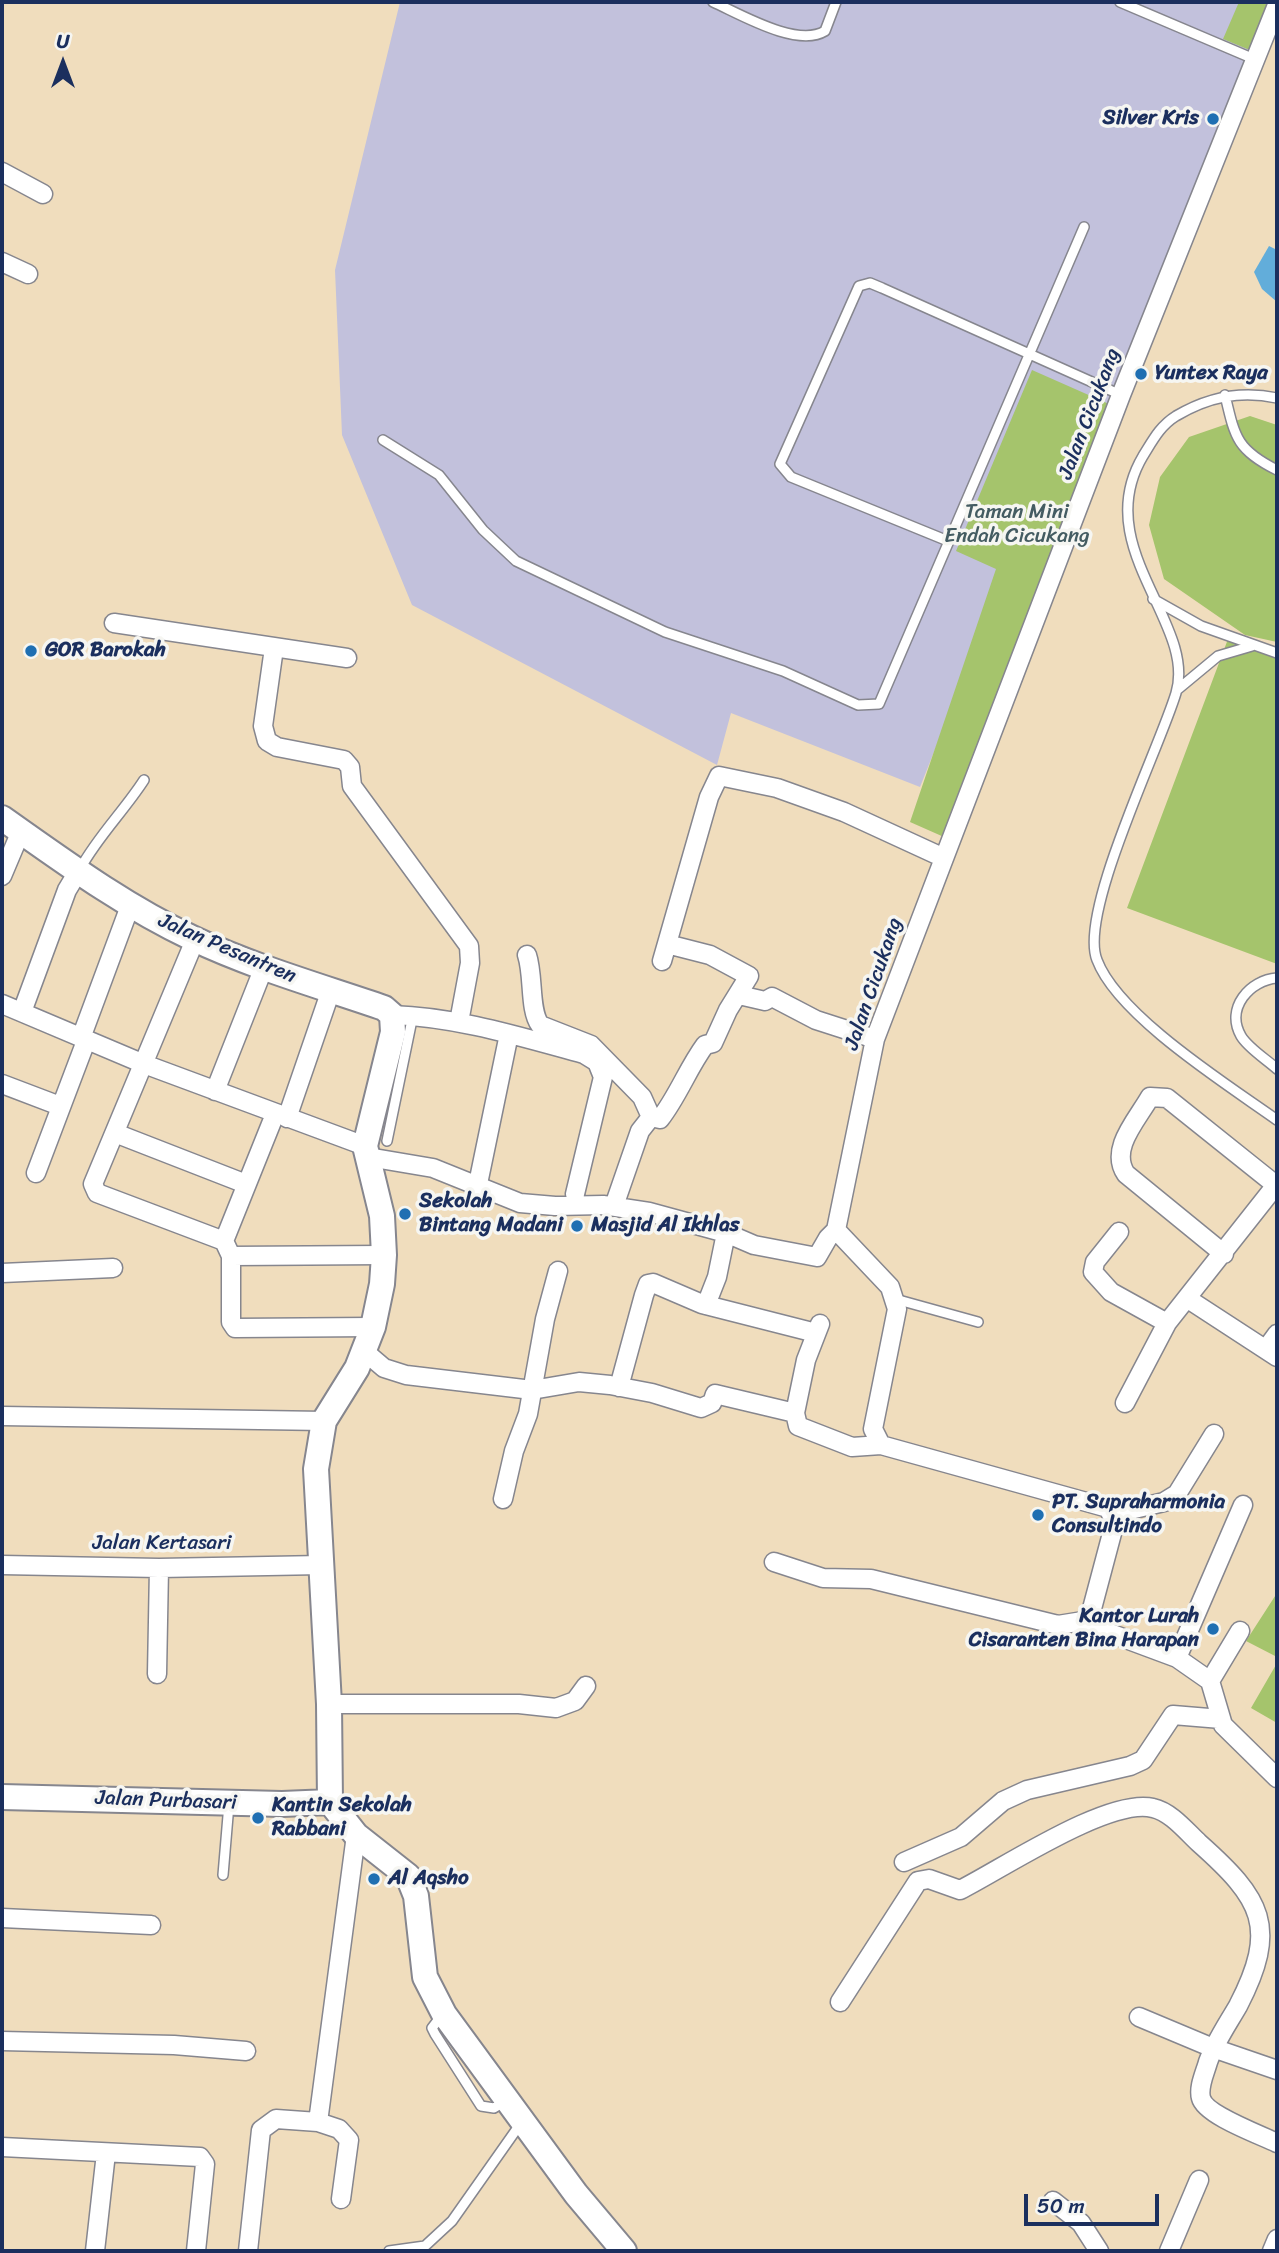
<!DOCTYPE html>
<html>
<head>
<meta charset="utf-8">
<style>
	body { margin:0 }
	#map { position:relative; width:1279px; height:2253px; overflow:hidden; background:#f0ddbd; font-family:Sriracha,sans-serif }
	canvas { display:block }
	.frame { position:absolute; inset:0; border:4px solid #1b2f5e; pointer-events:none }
	.north { position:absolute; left:28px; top:28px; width:70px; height:70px; -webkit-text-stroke:5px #f6f6f2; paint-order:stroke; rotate:0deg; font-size:19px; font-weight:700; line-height:28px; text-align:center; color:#1b2f5e }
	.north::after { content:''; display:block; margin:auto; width:24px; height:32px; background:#1b2f5e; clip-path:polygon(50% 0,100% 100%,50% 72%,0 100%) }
	.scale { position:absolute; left:1024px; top:2194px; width:135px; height:32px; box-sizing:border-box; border:4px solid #1b2f5e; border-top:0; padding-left:9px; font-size:21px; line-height:24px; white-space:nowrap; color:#1b2f5e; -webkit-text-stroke:5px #f6f6f2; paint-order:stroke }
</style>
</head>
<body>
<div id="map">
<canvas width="1279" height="2253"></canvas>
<div class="frame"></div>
<div class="north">U</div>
<div class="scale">50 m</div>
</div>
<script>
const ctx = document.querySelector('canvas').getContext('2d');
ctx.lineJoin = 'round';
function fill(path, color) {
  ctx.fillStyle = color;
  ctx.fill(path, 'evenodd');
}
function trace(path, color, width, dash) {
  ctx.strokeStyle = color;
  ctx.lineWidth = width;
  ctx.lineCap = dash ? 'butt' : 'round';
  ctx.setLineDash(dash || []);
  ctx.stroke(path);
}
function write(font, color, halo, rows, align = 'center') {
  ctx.font = font + ' Sriracha,sans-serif';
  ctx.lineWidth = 7;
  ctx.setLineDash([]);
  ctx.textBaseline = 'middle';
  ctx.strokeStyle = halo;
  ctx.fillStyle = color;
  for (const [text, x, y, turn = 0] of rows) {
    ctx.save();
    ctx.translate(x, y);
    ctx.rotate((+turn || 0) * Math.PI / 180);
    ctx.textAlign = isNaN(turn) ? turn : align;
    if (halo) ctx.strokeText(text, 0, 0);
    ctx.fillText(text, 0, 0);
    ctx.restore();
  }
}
fill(new Path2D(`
	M400,2H1272L993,706L958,692L920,787L731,713L717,765L412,605L342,435L335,270Z`), '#c2c1dc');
fill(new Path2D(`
	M1239,2H1273L1252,51L1223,39Z
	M1032,370L1109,404L953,841L910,822L996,569L956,551Z
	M1250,416L1277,425V642L1245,635L1164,579L1149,525L1160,477L1189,437Z
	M1228,639L1277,657V964L1127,908Z
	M1277,1593V1657L1246,1641Z
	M1277,1663V1723L1251,1708Z`), '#a5c46c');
fill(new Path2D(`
	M1269,246L1277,250V302L1262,289L1254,272Z`), '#62adda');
const lane = new Path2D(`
	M713,2C740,14 797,48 825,31L836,2
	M1120,2L1254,59
	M1225,395C1235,438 1237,450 1277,470
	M1277,398C1240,390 1208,397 1176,416C1160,426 1153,440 1143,456C1089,547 1197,623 1176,693C1160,747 1078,913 1097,960C1118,1016 1228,1085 1277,1120
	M383,440L439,475L483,530L516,561L665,632L783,671L858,705L879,704L1084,227
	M948,541L791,477L780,464L859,286L870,283L882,288L1121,395
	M1153,599L1201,626L1277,653
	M1177,690L1218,656L1252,646
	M80,869C98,836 124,811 144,780
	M1277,978C1250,980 1225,1008 1241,1036C1248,1048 1266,1059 1277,1069
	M387,1141L413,1015
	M895,1299L978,1322
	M223,1875L229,1804
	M442,2015L432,2028L435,2034L481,2106L494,2108L504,2102
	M389,2251L425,2246L452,2221L521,2123`);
const street = new Path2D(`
	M1277,5L1121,395L875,1039L836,1230L890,1287L897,1309L873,1429L881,1445L1108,1508L1115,1522L1089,1620L1099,1629L1177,1658L1210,1681L1223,1725L1277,1778
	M2,172L43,194
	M2,262L28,274
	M114,623L347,658
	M274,648L263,726L267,741L277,747L344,760L350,767L352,786L469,946L470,963L459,1022
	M2,876L21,831
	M195,940L93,1184L97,1193L224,1241
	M527,955C534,976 529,1010 540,1025L591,1045L642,1097L651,1117
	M662,961L709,797L719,776L777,788L844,812L944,858
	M739,995L765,1001L772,997L816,1020L875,1039
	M2,1004L144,1064L365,1146
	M22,1012L67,890L79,870
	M392,1015C458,1017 521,1037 584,1054L597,1062L603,1077L575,1194
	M81,1038L130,906
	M2,1084L60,1106
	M215,1091L264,967
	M275,1114L224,1241L231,1256V1322L235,1328L373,1327
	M287,1118L331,990
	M115,1133L246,1184
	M368,1157L433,1168L520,1203L555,1206L603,1205L649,1212L726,1233L754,1245L817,1257L828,1238L836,1230
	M36,1173L86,1041
	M479,1179L509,1034
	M614,1206L640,1131L651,1117L660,1119C678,1096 688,1068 705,1045L713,1043L728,1010L749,976L710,955L667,944
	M1119,1232L1095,1262L1093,1272L1111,1292L1167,1323
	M1224,1254L1126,1174C1109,1149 1137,1120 1150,1097L1167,1098L1277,1186
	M231,1256L384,1255
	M2,1273L113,1268
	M1188,1299L1277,1357
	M706,1305L717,1277L726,1233
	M1266,1349L1277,1334
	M364,1351L384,1368L406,1375L532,1390L579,1382L610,1385L652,1393L701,1408L712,1403L715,1394L795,1413L798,1426L852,1447L881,1445
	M619,1387L644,1295L648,1284L653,1283L702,1304L816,1333
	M1125,1403L1167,1323L1276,1185
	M795,1413L806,1360L820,1324
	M2,1416L324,1421
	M503,1499L514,1451L528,1414L545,1319L558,1271
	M1113,1514L1164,1502L1177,1494L1214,1434
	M774,1562L823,1578L871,1579L1058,1625L1089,1620
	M2,1565L159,1568L322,1565
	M1177,1658L1243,1505
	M157,1674L159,1568
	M1210,1681L1240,1631
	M329,1704H519L556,1708L575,1701L586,1686
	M904,1862L961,1837L1003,1801L1027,1790L1130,1766L1143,1760L1173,1715L1221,1719
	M2,1918L151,1925
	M840,2002L918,1881L929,1879L960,1890C1002,1869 1109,1797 1153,1808C1171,1812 1186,1831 1199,1843C1262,1899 1279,1927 1238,2006C1227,2025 1215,2042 1208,2062C1205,2073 1198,2087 1201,2098C1205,2115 1261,2135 1277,2143
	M1139,2017L1213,2048L1277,2070
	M2,2041L174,2045L246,2051
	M2,2147L200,2157L205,2164L196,2251
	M341,2199L349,2140L339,2129L318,2122L356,1835
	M1053,2201L1081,2223L1099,2251
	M95,2251L106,2153
	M248,2251L261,2130L276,2119L318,2122
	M1169,2251L1199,2180
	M1272,2251L1277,2239`);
const secondary = new Path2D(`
	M2,818C63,861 124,906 192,938C253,967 320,986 384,1008L392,1015L393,1032L365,1146L382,1216L384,1255L382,1284L373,1327L357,1368L324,1421L316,1469L329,1704L330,1802L356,1835L408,1876L416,1896L425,1977L444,2014L576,2194L624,2251
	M2,1797L282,1804L330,1802`);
trace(lane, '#86868e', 12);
trace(street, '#86868e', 21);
trace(secondary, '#86868e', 28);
trace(lane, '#fff', 9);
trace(street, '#fff', 18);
trace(secondary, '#fff', 24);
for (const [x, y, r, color] of [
	[1213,119,7,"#1f6fb2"],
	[1141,374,7,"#1f6fb2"],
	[31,651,7,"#1f6fb2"],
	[405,1214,7,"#1f6fb2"],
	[577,1226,7,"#1f6fb2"],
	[1038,1515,7,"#1f6fb2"],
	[1213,1629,7,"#1f6fb2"],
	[258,1818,7,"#1f6fb2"],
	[374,1879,7,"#1f6fb2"]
]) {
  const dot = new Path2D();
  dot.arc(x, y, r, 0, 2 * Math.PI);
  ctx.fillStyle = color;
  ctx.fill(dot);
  trace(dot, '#f6f6f2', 2.5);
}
write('bold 21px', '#1b2f5e', '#f6f6f2', [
	["Silver Kris",1199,119,"right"],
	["Yuntex Raya",1155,374],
	["GOR Barokah",45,651],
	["Sekolah",419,1202],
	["Bintang Madani",419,1226],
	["Masjid Al Ikhlas",591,1226],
	["PT. Supraharmonia",1052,1503],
	["Consultindo",1052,1527],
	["Kantor Lurah",1199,1617,"right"],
	["Cisaranten Bina Harapan",1199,1641,"right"],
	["Kantin Sekolah",272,1806],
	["Rabbani",272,1830],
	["Al Aqsho",388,1879]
], 'left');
write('21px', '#1b2f5e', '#f6f6f2', [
	["Jalan Cicukang",1090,414,-69],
	["Jalan Pesantren",227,949,23],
	["Jalan Cicukang",874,984,-71],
	["Jalan Kertasari",162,1544],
	["Jalan Purbasari",166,1801,2]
]);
write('21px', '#445c62', '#f6f6f2', [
	["Taman Mini",1017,513],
	["Endah Cicukang",1017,537]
]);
</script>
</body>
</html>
